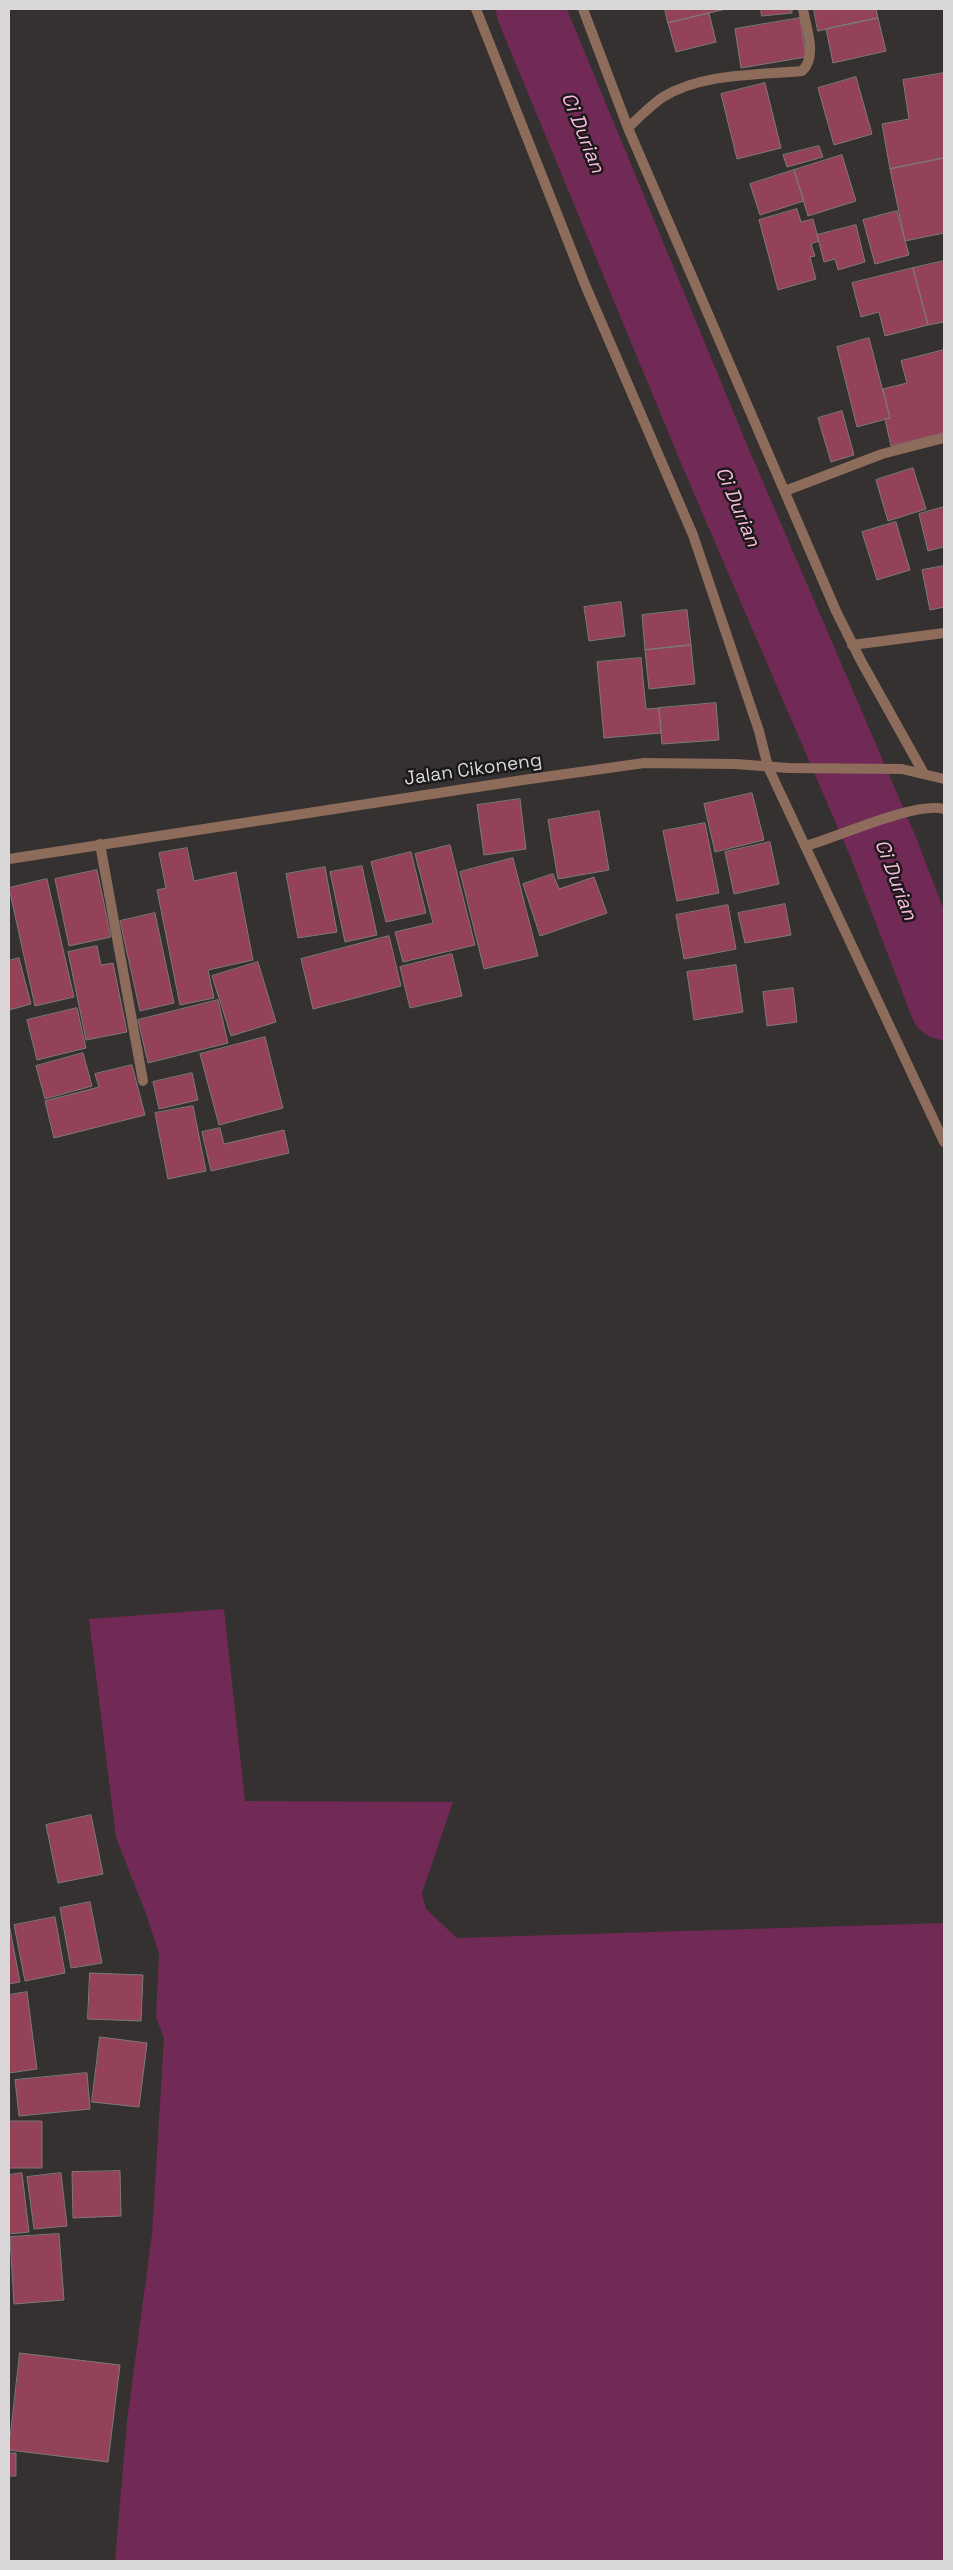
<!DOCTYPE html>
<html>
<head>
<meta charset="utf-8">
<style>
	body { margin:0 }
	#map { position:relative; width:953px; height:2570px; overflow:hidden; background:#343130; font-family:"Space Grotesk",sans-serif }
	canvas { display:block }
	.frame { position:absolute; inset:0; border:10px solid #d9d7d7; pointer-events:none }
</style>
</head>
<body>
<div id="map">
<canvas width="953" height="2570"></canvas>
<div class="frame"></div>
</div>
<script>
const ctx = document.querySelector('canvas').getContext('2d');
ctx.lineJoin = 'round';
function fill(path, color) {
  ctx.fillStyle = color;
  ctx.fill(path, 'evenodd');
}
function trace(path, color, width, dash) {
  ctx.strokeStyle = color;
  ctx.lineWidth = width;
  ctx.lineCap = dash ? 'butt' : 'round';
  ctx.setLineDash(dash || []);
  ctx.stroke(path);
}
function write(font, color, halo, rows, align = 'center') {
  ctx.font = font + ' "Space Grotesk",sans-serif';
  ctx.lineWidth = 5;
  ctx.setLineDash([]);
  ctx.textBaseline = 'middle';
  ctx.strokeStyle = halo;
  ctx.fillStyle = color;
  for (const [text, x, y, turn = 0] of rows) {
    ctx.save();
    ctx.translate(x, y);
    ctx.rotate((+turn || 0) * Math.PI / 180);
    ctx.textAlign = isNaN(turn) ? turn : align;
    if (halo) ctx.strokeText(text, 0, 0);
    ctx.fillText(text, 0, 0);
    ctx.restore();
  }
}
fill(new Path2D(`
	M224,1609L245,1801L453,1802L422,1893L426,1909L457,1938L944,1923V2561H115L127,2421L152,2234L164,2038L156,2017L159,1954L147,1916L116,1838L89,1619Z`), '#712a55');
trace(new Path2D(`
	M530,9L714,454L884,849L944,1006`), '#712a55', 68);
const building = new Path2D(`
	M665,9H726L668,23Z
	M761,9H792V13L762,16Z
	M814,9H876L878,18L818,31Z
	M709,13L716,42L676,52L668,23Z
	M800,18L806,57L741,68L735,29Z
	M878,18L886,51L833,63L826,29Z
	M944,73V158L890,169L882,124L909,119L903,80Z
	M856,77L872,134L834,145L818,88Z
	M765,83L781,148L737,159L721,94Z
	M819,146L823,157L787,167L783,155Z
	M842,155L856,201L808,216L794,170Z
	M944,158V233L905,241L890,169Z
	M794,170L804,201L760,215L750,184Z
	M797,209L801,222L813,219L819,241L811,244L815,256L810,257L816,279L778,290L759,220Z
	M897,211L909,255L875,264L863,220Z
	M856,225L865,262L838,270L835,259L824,262L817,235Z
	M944,261V322L928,325L913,268Z
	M913,268L928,325L885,336L879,312L861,317L852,283Z
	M869,338L890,418L857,427L837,347Z
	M944,350V433L891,446L885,419L890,418L883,389L907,383L901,361Z
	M842,411L854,455L831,462L818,418Z
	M913,468L926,509L888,521L876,480Z
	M944,507V553L943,547L928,551L919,514Z
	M896,522L910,570L877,580L862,532Z
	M944,566V607L930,610L922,570Z
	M621,602L625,636L589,641L584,607Z
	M687,610L691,645L645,650L642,615Z
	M691,645L695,684L649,689L645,650Z
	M641,658L646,709L659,708L661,733L604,738L597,662Z
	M716,703L719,740L662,744L659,708Z
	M752,793L764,840L715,852L704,804Z
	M520,799L526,849L484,855L477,805Z
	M599,811L609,870L558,879L548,820Z
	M705,823L719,893L677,901L663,831Z
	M770,842L779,884L734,894L725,852Z
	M450,845L475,945L403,962L395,932L433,923L415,854Z
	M187,848L194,881L236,872L253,960L208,970L214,998L180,1005L157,890L166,888L159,853Z
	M411,852L426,913L386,922L371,862Z
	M513,858L538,956L484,969L460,872Z
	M362,866L377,935L345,942L330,872Z
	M325,867L337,932L298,938L286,874Z
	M97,870L111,937L69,946L55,879Z
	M553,874L559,889L594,877L607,913L540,936L523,884Z
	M47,879L74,997L35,1006L9,888Z
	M785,904L791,935L745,943L738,913Z
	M728,905L736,949L684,959L676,915Z
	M155,913L174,1003L140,1011L120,921Z
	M389,936L401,986L313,1009L301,959Z
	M97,946L101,965L113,963L127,1032L86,1040L68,952Z
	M452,954L462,996L410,1008L400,967Z
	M19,958L31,1004L9,1010V961Z
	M258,962L276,1022L231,1036L212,976Z
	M736,965L743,1012L694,1020L687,972Z
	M793,988L797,1022L767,1026L763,992Z
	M218,1000L228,1043L148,1063L138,1020Z
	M77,1008L86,1048L37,1060L27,1020Z
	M265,1037L283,1108L219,1125L200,1054Z
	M83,1053L92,1086L45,1099L36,1066Z
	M132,1065L145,1115L54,1138L45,1101L99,1087L95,1074Z
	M192,1073L198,1100L159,1109L153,1082Z
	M193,1106L206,1171L168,1179L155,1113Z
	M220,1128L224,1144L284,1130L289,1153L211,1171L202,1132Z
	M91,1815L103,1874L58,1883L46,1825Z
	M90,1902L102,1963L71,1968L60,1908Z
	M55,1917L65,1973L25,1981L14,1925Z
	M9,1924L20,1982L9,1984Z
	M90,1973L143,1975L141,2021L88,2019Z
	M27,1992L37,2069L9,2073V1995Z
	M100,2037L147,2043L139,2107L92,2102Z
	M87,2073L90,2109L19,2116L15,2080Z
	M9,2121H42V2168H9Z
	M120,2171L121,2216L73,2218L72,2172Z
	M22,2173L29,2232L9,2234V2175Z
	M61,2173L67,2226L34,2229L27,2177Z
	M59,2234L64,2300L14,2304L10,2237Z
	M20,2353L120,2365L108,2462L9,2450Z
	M9,2453H16V2476H9Z`);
fill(building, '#944257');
trace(building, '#7d797a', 1);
trace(new Path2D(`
	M806,846C838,837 916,801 944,809`), '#8e6c5b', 10);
trace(new Path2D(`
	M476,9L586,287L693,535L759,731L768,767L944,1142
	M583,9L628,128L836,611L861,661L923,772
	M628,128C639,117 650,106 663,97C702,73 757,75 802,71C818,56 806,28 803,9
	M785,491L882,454L944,438
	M852,645L944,633
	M100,844L143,1081`), '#8e6c5b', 10);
trace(new Path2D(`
	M9,859L523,780L644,763L736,764L788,768L902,769L944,779`), '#8e6c5b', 10);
write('19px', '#d9d7d7', '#1b1919', [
	["Jalan Cikoneng",473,770,-8]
]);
write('italic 20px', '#f9b9db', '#1b1919', [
	["Ci Durian",582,133,68],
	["Ci Durian",737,507,67],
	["Ci Durian",895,880,69]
]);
</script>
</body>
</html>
